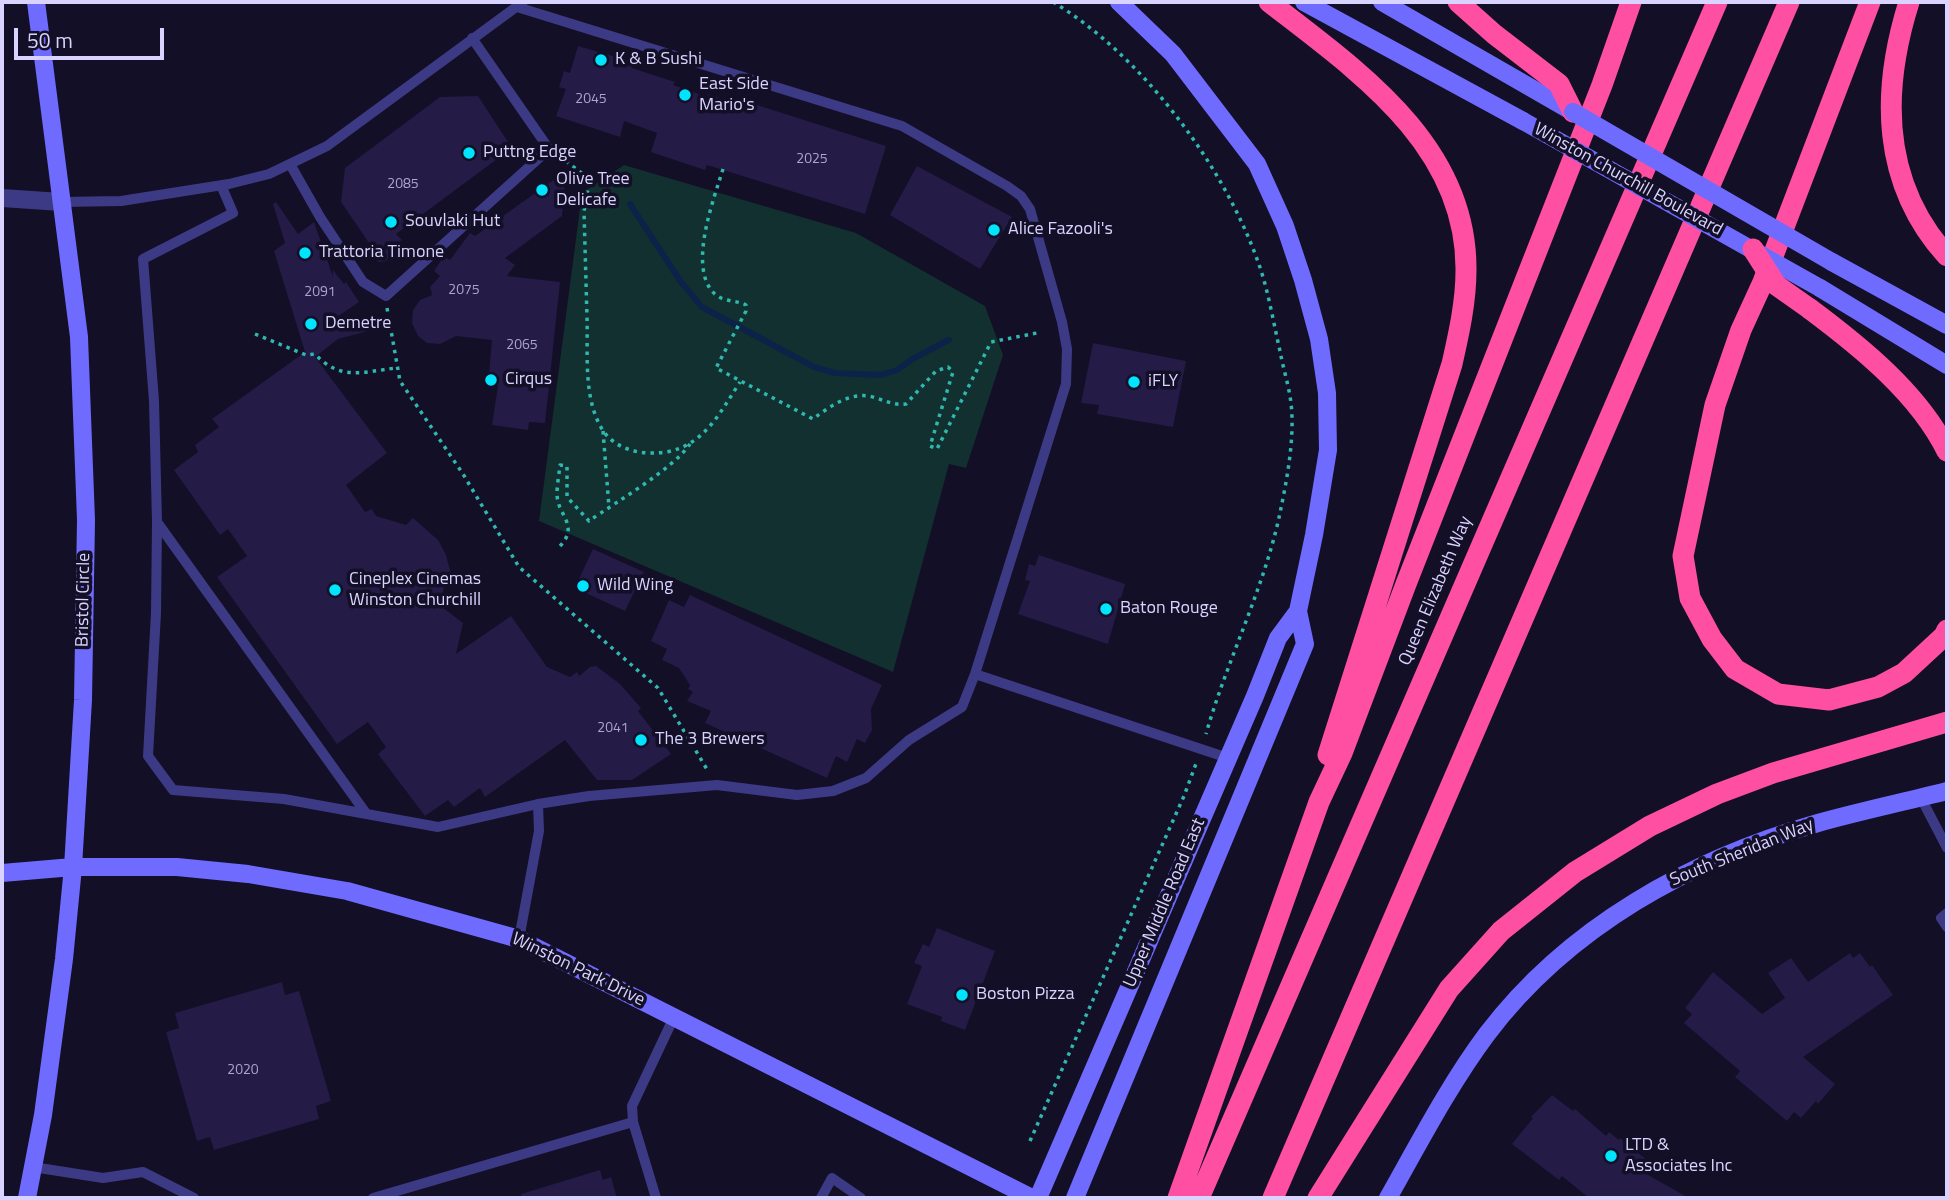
<!DOCTYPE html>
<html>
<head>
<meta charset="utf-8">
<style>
	body { margin:0 }
	#map { position:relative; width:1949px; height:1200px; overflow:hidden; background:#130f26; font-family:"Titillium Web",sans-serif }
	canvas { display:block }
	.frame { position:absolute; inset:0; border:4px solid #d9d4ff; pointer-events:none }
	.scale { position:absolute; left:14px; top:28px; width:150px; height:32px; box-sizing:border-box; border:4px solid #d9d4ff; border-top:0; padding-left:9px; font-size:21px; line-height:24px; white-space:nowrap; color:#d9d4ff; -webkit-text-stroke:5px #130f26; paint-order:stroke }
</style>
</head>
<body>
<div id="map">
<canvas width="1949" height="1200"></canvas>
<div class="frame"></div>
<div class="scale">50 m</div>
</div>
<script>
const ctx = document.querySelector('canvas').getContext('2d');
ctx.lineJoin = 'round';
function fill(path, color) {
  ctx.fillStyle = color;
  ctx.fill(path, 'evenodd');
}
function trace(path, color, width, dash) {
  ctx.strokeStyle = color;
  ctx.lineWidth = width;
  ctx.lineCap = dash ? 'butt' : 'round';
  ctx.setLineDash(dash || []);
  ctx.stroke(path);
}
function write(font, color, halo, rows, align = 'center') {
  ctx.font = font + ' "Titillium Web",sans-serif';
  ctx.lineWidth = 7;
  ctx.setLineDash([]);
  ctx.textBaseline = 'middle';
  ctx.strokeStyle = halo;
  ctx.fillStyle = color;
  for (const [text, x, y, turn = 0] of rows) {
    ctx.save();
    ctx.translate(x, y);
    ctx.rotate((+turn || 0) * Math.PI / 180);
    ctx.textAlign = isNaN(turn) ? turn : align;
    if (halo) ctx.strokeText(text, 0, 0);
    ctx.fillText(text, 0, 0);
    ctx.restore();
  }
}
fill(new Path2D(`
	M624,165L856,233L985,306L1003,355L966,468L949,464L893,672L539,521L582,193Z`), '#12302f');
trace(new Path2D(`
	M630,204L681,282L702,307L814,367L835,373L881,375L897,370L914,358L949,340`), '#0c2248', 6);
fill(new Path2D(`
	M578,46L633,62L632,68L675,82L673,85L707,97L708,94L756,109L757,105L886,146L865,214L707,165L705,170L651,152L657,133L624,121L620,137L556,116L566,89L559,87L564,71L570,73Z
	M478,96L512,148L396,234L402,240L391,248V255L386,261L379,262L373,258L369,251V243L341,202L345,168L440,97Z
	M917,166L1012,217L980,269L890,215Z
	M566,171L562,216L505,258L515,265L507,276L560,282L545,423L529,422L528,430L492,425L498,386L488,385L492,340L456,336L440,344L427,343L418,336L412,323L413,310L420,300L432,295L430,287L440,276L434,271L444,256L450,260L470,233L475,236Z
	M276,202L298,234L314,222L333,277V270L344,284L346,282L359,302L337,317L372,330L338,339L315,357L387,453L346,485L365,512L372,509L376,516L406,525L413,518L438,540L446,555L451,574L444,580L442,607L463,623L456,654L511,616L547,667L570,677L577,672L579,676L590,667L596,666L620,684L641,708L638,711L671,754L632,780H597L565,740L485,797L480,788L454,807L448,800L425,816L378,754L386,747L368,722L337,744L217,577L247,556L228,529L220,535L174,470L198,452L195,445L219,427L212,419L305,352L274,251L285,243L273,204Z
	M1093,343L1186,361L1173,427L1097,414L1099,405L1081,403Z
	M593,549L644,572L625,611L579,590L577,583Z
	M1039,555L1125,584L1108,644L1018,614L1030,581L1025,580L1029,564L1035,566Z
	M690,595L882,685L871,709L872,730L865,743L857,739L847,762L836,756L827,778L705,723L711,711L687,701L693,692L688,689L690,685L679,668L662,660L667,649L651,641L669,600L684,607Z
	M937,928L995,951L965,1030L941,1021L942,1017L907,1004L922,966L914,963L923,944L929,947Z
	M1850,953L1853,958L1860,953L1870,967L1872,965L1893,995L1803,1057L1835,1084L1818,1104L1816,1101L1801,1118L1794,1112L1787,1121L1735,1077L1740,1071L1684,1023L1692,1014L1685,1008L1713,972L1762,1014L1785,998L1768,973L1791,958L1808,982Z
	M282,982L285,995L299,991L331,1101L316,1106L319,1119L214,1150L210,1137L197,1141L166,1032L179,1028L175,1013Z
	M1552,1095L1573,1111L1575,1109L1606,1136L1609,1132L1619,1140L1620,1138L1654,1166L1648,1175L1689,1198H1589L1562,1176L1559,1180L1512,1144L1533,1118L1531,1117Z
	M600,1170L603,1180L611,1177L617,1198H522L521,1194Z`), '#241b47');
trace(new Path2D(`
	M1053,2C1141,55 1222,163 1257,259C1268,288 1273,321 1280,351C1283,368 1289,386 1291,403C1295,438 1287,479 1280,513C1264,589 1227,660 1206,734
	M559,156L591,180L588,189L584,211C585,247 586,282 587,318C588,353 583,398 602,429C612,445 630,452 648,453C699,455 716,419 740,382
	M723,169C714,199 686,270 716,295C725,302 736,300 746,305V311L716,368L813,419C829,407 848,393 869,396C882,399 893,406 906,404L936,371L948,367L953,372L930,446L937,449L991,342L1037,333
	M387,308L400,381L463,474L519,567L658,688L708,771
	M255,334L306,355L315,354C340,381 363,372 396,368
	M603,431L609,507
	M560,546C580,525 557,515 557,494C557,485 559,475 560,465L567,466V497L589,521C616,502 673,469 690,444
	M1030,1141L1184,796L1197,761`), '#2fb8b0', 3.5, [3.5, 5]);
trace(new Path2D(`
	M517,7L902,126L1007,186L1021,196L1030,209L1062,322L1067,349L1066,384L975,674L962,707L909,740L866,778L833,791L797,795L717,785L589,796L538,804L539,831L519,939
	M290,164L320,217L363,282L386,296L549,149L472,38
	M221,185L233,213L143,259L154,401L157,522L156,613L148,756L173,790L284,799L438,827L538,804
	M61,202L121,201L229,184L269,174L327,146L523,2
	M157,522L365,812
	M975,674L1228,758
	M1921,798L1947,848
	M1947,913L1941,918L1947,927
	M33,1167L103,1178L143,1172L194,1198
	M373,1198L633,1122
	M656,1198L633,1122L632,1106L674,1017
	M821,1198L832,1178L861,1198`), '#3d3a85', 10);
trace(new Path2D(`
	M2,198L61,202`), '#3d3a85', 18);
trace(new Path2D(`
	M1304,2L1523,121
	M1382,2L1573,112
	M1832,262L1947,325
	M1820,288L1947,365
	M2,873L73,867H177L248,874L347,891L519,939L1032,1198
	M27,1198L43,1115L64,959L73,867L83,700L86,520L79,337L36,2
	M1038,1198L1255,696L1278,638L1298,611
	M1075,1198L1305,644L1298,611L1314,535L1328,450L1327,393L1319,339L1303,280L1285,226L1257,164L1173,54L1119,2
	M1388,1198C1419,1143 1449,1085 1487,1034C1568,927 1691,859 1818,823C1861,811 1904,802 1947,791`), '#6f6bff', 18);
trace(new Path2D(`
	M1269,2C1358,71 1467,145 1466,270C1466,302 1459,333 1452,364L1328,755
	M1458,2L1494,34L1559,84L1573,112
	M1870,2L1763,282L1741,330L1715,405L1683,556L1690,598L1712,639L1735,669L1778,694L1829,700L1878,687L1904,673L1944,636L1947,630
	M1909,2C1881,91 1881,183 1947,256
	M1810,309C1861,347 1919,394 1947,451
	M1178,1198L1319,802L1342,753L1406,584L1602,85L1631,2
	M1199,1198L1717,2
	M1273,1198L1789,2
	M1318,1198L1449,989L1501,931L1575,872L1650,826L1717,794L1773,773L1947,722`), '#ff4fa3', 21);
trace(new Path2D(`
	M1573,112L1832,262
	M1523,121L1820,288`), '#6f6bff', 18);
trace(new Path2D(`
	M1753,249L1776,285L1810,309`), '#ff4fa3', 21);
for (const [x, y, r, color] of [
	[601,60,7,"#00e5ff"],
	[685,95,7,"#00e5ff"],
	[469,153,7,"#00e5ff"],
	[542,190,7,"#00e5ff"],
	[391,222,7,"#00e5ff"],
	[994,230,7,"#00e5ff"],
	[305,253,7,"#00e5ff"],
	[311,324,7,"#00e5ff"],
	[491,380,7,"#00e5ff"],
	[1134,382,7,"#00e5ff"],
	[583,586,7,"#00e5ff"],
	[335,590,7,"#00e5ff"],
	[1106,609,7,"#00e5ff"],
	[641,740,7,"#00e5ff"],
	[962,995,7,"#00e5ff"],
	[1611,1156,7,"#00e5ff"]
]) {
  const dot = new Path2D();
  dot.arc(x, y, r, 0, 2 * Math.PI);
  ctx.fillStyle = color;
  ctx.fill(dot);
  trace(dot, '#130f26', 2.5);
}
write('14px', '#aca6d1', null, [
	["2045",591,100],
	["2025",812,160],
	["2085",403,185],
	["2075",464,291],
	["2091",320,293],
	["2065",522,346],
	["2041",613,729],
	["2020",243,1071]
]);
write('18px', '#d9d4ff', '#130f26', [
	["K & B Sushi",615,60],
	["East Side",699,85],
	["Mario's",699,106],
	["Puttng Edge",483,153],
	["Olive Tree",556,180],
	["Delicafe",556,201],
	["Souvlaki Hut",405,222],
	["Alice Fazooli's",1008,230],
	["Trattoria Timone",319,253],
	["Demetre",325,324],
	["Cirqus",505,380],
	["iFLY",1148,382],
	["Cineplex Cinemas",349,580],
	["Winston Churchill",349,601],
	["Wild Wing",597,586],
	["Baton Rouge",1120,609],
	["The 3 Brewers",655,740],
	["Boston Pizza",976,995],
	["LTD &",1625,1146],
	["Associates Inc",1625,1167]
], 'left');
write('18px', '#d9d4ff', '#130f26', [
	["Winston Churchill Boulevard",1628,180,29],
	["Queen Elizabeth Way",1436,591,-67],
	["Bristol Circle",84,600,-89],
	["South Sheridan Way",1742,853,-22],
	["Upper Middle Road East",1165,903,-67],
	["Winston Park Drive",578,970,26]
]);
</script>
</body>
</html>
